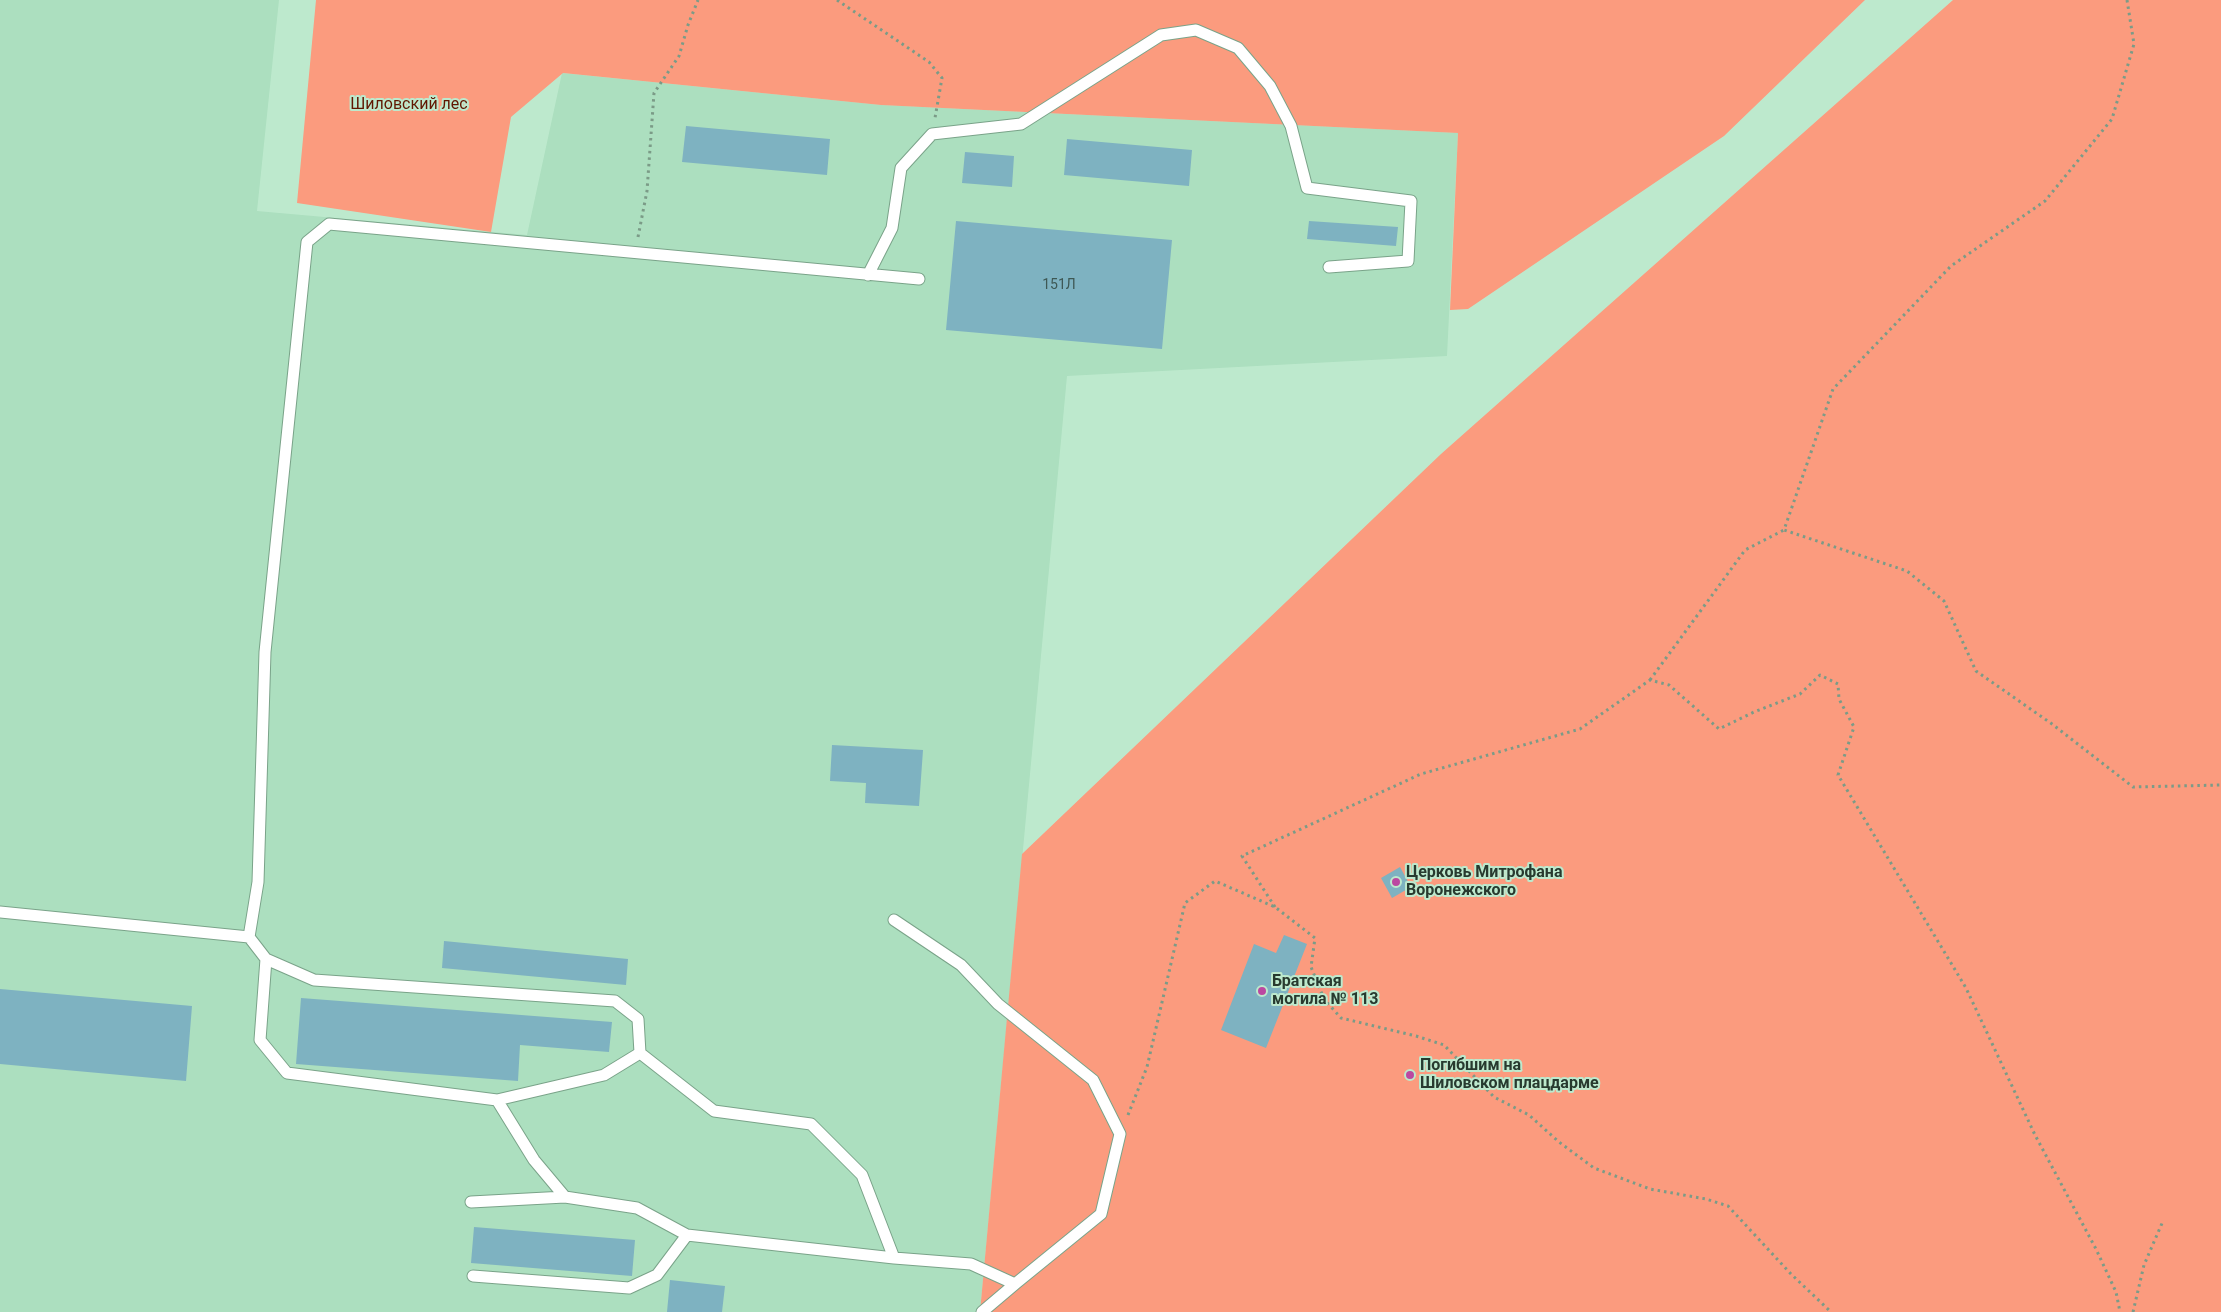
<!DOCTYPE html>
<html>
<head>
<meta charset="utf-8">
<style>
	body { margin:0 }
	canvas { display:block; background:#bde9cd }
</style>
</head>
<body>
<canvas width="2221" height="1312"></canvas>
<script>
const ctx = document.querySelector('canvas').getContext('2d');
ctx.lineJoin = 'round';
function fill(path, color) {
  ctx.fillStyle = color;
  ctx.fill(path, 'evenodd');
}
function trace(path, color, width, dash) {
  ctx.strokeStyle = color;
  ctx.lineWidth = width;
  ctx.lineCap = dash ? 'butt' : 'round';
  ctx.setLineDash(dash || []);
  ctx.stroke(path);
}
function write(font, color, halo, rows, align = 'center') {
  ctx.font = font + ' Roboto,sans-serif';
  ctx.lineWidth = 4;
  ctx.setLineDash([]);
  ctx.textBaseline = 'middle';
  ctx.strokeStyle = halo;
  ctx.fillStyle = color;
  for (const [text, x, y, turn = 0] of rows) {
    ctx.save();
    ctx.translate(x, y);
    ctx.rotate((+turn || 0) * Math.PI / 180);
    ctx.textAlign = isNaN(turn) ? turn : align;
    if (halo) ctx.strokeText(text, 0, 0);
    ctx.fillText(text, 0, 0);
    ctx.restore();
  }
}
fill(new Path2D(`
	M0,0H279L257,211L527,235L562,73L881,105L1458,133L1447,356L1067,376L980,1312H0Z`), '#acdfbf');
fill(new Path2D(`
	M316,0H1865L1724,136L1468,309L1450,310L1458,133L881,105L563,73L511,117L491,232L297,203Z
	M1953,0H2221V1312H980L1022,854L1441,454Z`), '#fb9b7e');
fill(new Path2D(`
	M686,126L830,139L827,175L682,162Z
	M1067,139L1192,150L1189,186L1064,175Z
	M965,152L1014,156L1012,187L962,183Z
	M956,221L1172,240L1162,349L946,330Z
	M1309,221L1398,227L1396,246L1307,239Z
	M832,745L923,750L919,806L865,803L866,783L830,781Z
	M1400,867L1411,887L1392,898L1381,878Z
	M1284,935L1307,944L1266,1048L1221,1030L1254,944L1276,953Z
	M444,941L628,959L626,985L442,968Z
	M0,989L192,1006L186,1081L0,1064Z
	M301,998L612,1022L609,1052L520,1045L518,1081L296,1064Z
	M474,1227L635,1240L632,1276L471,1263Z
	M670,1280L725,1286L722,1312H667Z`), '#7eb2c1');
const lane = new Path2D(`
	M868,275L892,228L901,168L932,134L1021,124L1161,35L1196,30L1238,48L1270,86L1291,126L1307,188L1411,201L1408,261L1329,267
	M0,912L249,937L258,882L265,652L307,242L329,224L919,279
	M894,920L961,965L998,1004L1093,1080L1120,1134L1101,1214L1015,1284
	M249,937L266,959L260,1040L287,1073L497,1100L534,1160L565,1197
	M266,959L314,980L615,1001L638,1019L640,1053
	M497,1100L604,1075L640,1053L714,1111L811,1124L862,1175L894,1258
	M471,1202L565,1197L637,1208L687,1235L894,1258L971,1264L1015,1284L982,1312
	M473,1276L629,1288L657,1275L687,1235`);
trace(lane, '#7aa389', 13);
trace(new Path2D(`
	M837,0L929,62L942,78L935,118
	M2127,0L2134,44L2112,119L2045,201L1951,266L1833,389L1784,530L1907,571L1944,601L1976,671L2052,724L2133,787L2221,785
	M638,237L647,191L654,93L679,56L688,25L698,0
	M1650,680L1745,550L1784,530
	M1275,907L1242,856L1421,774L1580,729L1650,680L1669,685L1719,729L1754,712L1800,694L1820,675L1838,684L1839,699L1854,727L1838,775L1966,988L2035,1135L2096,1249L2116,1292L2120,1312
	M1128,1115L1147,1067L1185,903L1215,881L1275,907L1315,938L1311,967L1324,999L1341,1018L1416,1036L1444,1045L1494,1097L1529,1115L1559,1142L1594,1168L1650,1189L1706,1199L1728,1206L1791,1274L1831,1312
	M2133,1312L2144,1265L2163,1221`), '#7b9b87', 3, [2.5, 4]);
trace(lane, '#fff', 11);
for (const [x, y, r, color] of [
	[1396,882,5,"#bb48a1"],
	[1262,991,5,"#bb48a1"],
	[1410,1075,5,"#bb48a1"]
]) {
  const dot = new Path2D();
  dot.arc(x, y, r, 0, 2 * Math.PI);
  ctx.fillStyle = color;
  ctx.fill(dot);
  trace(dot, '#bde9cd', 2);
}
write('14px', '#3e5854', null, [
	["151Л",1059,285]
]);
write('16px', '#601600', '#bde9cd', [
	["Шиловский лес",409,105]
]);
write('bold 16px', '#283a2f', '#bde9cd', [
	["Церковь Митрофана",1406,873],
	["Воронежского",1406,891],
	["Братская",1272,982],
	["могила № 113",1272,1000],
	["Погибшим на",1420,1066],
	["Шиловском плацдарме",1420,1084]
], 'left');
</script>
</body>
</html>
